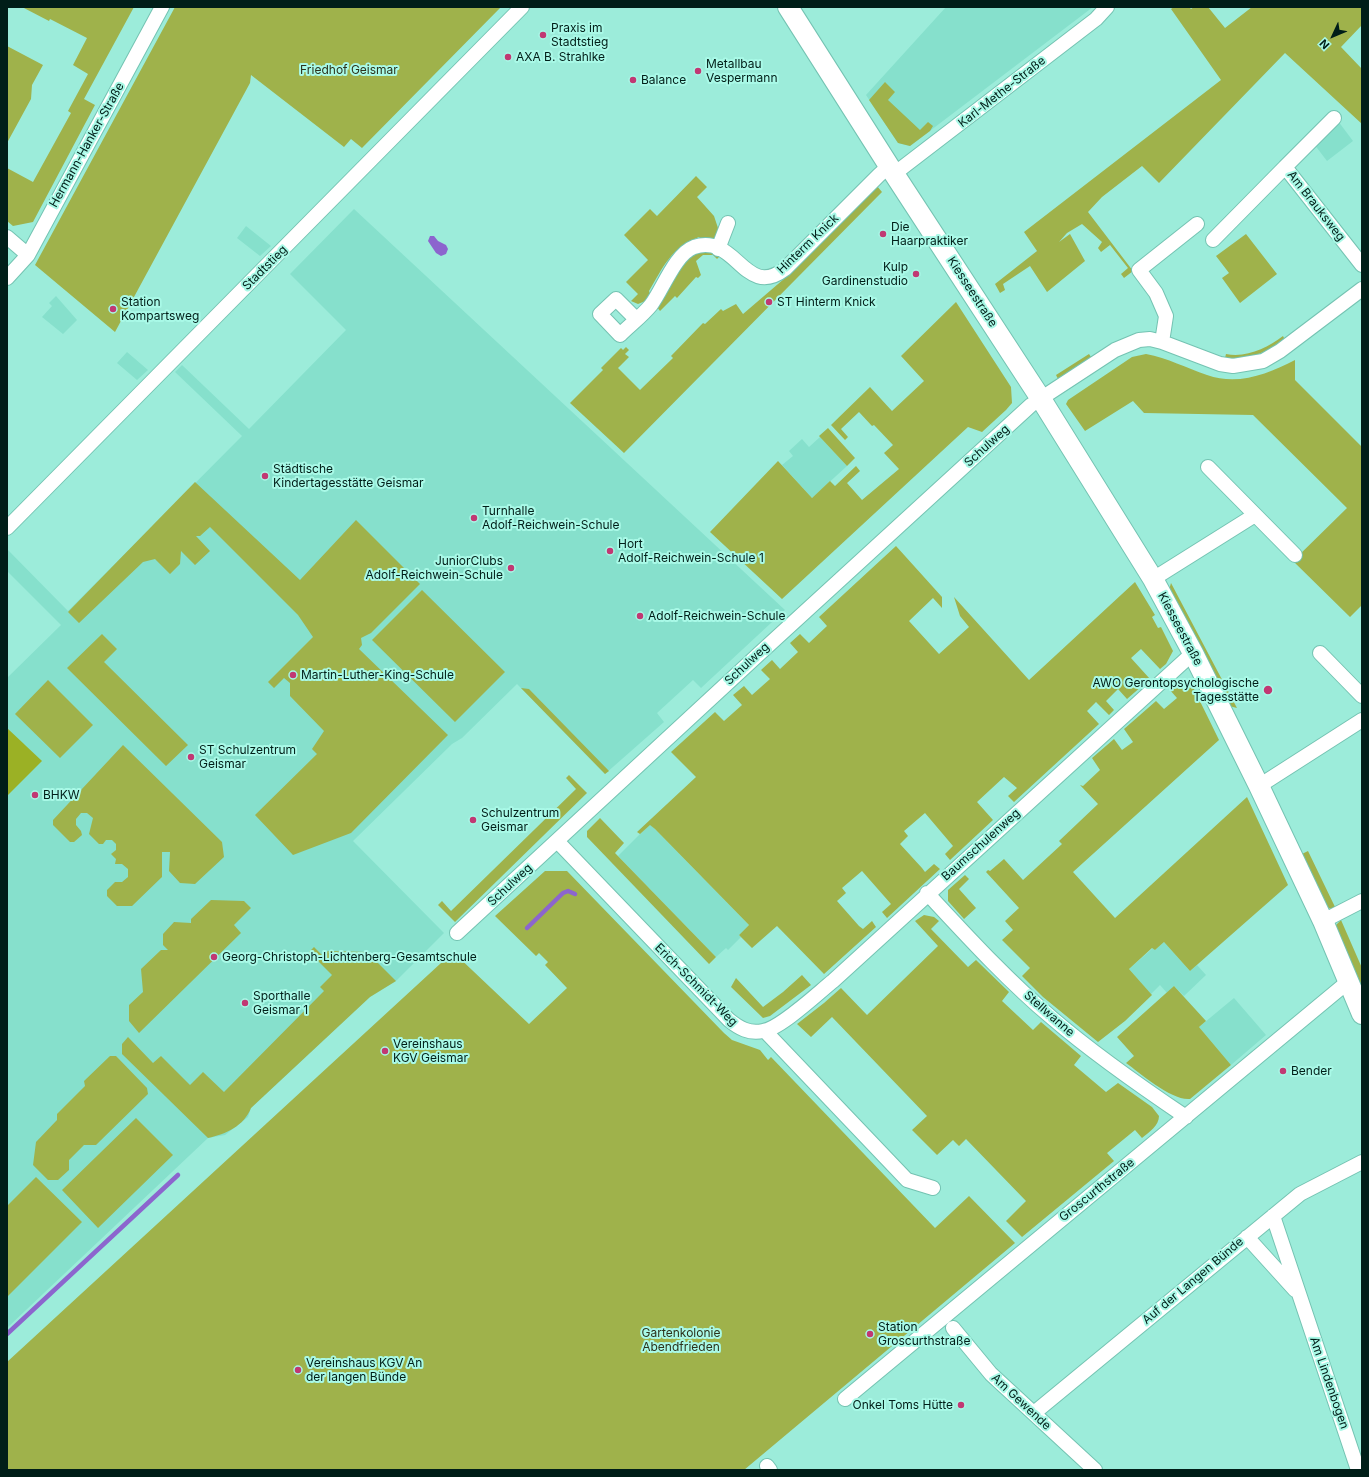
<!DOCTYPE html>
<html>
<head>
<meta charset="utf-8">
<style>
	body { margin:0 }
	#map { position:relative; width:1369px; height:1477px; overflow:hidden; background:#9cecda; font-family:Inter,sans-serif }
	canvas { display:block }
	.frame { position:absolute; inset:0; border:8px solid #001e18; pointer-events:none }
	.north { position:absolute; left:1313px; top:16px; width:40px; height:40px; -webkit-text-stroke:3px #a9f9e7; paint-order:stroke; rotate:226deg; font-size:11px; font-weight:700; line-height:16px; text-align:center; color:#001e18 }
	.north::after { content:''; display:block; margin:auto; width:14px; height:18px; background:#001e18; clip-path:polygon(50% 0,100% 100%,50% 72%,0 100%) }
</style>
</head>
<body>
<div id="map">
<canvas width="1369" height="1477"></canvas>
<div class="frame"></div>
<div class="north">N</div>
</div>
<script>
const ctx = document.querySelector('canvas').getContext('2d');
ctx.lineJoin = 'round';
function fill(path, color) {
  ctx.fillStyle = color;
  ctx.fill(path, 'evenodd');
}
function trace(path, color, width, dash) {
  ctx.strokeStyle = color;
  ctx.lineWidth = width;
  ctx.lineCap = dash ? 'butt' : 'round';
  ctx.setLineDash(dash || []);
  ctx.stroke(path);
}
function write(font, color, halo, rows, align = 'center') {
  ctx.font = font + ' Inter,sans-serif';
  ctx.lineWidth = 4;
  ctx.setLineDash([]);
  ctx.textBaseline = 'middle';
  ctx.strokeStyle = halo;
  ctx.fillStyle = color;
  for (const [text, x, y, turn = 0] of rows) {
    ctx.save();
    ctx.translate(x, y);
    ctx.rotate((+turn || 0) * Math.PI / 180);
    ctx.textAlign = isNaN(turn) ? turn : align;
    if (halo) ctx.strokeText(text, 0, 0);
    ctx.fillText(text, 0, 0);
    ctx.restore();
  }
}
fill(new Path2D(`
	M946,7H1093L910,146L898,143L866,95Z
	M1338,121L1353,141L1327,161L1314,144Z
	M354,209L785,610L701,688L693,680L657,713L664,722L605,774L517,684L462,738L452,744L353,841L444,933L396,981L370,997L251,1108L248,1117L225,1135L208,1138L7,1328V678L61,625L7,571V549L68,611L242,436L175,372L182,365L249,429L346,330L290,274Z
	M246,226L271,246L260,256L237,238Z
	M56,296L77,320L63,334L42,317L52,306L49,303Z
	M127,352L148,370L137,380L117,363Z
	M820,437L847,466L812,498L782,465L793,456L789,451L802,439L809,447Z
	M650,824L749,925L739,935L741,937L728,950L726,948L716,957L618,856Z
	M1164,942L1190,971L1197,965L1206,975L1184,996L1174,986L1167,993L1160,985L1151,994L1129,969L1153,948L1155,950Z
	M1234,998L1266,1035L1231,1065L1199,1027Z`), '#86e0cc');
fill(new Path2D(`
	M22,7H134L84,99L95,105L33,222L13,226L7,221V168L33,182L71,113L68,111L88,74L73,65L87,38L50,19L49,21Z
	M175,7H501L362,148L351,139L344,147L251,75L250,83L115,332L35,265Z
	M1174,7H1189L1191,9L1194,7H1208L1225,28L1252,7H1362V25L1341,47L1362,69V124L1285,53L1159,183L1142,166L1102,197L1088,212L1133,271L1124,278L1121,274L1128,268L1110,245L1101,252L1098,248L1102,242L1082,224L1067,233L1059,242L1070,234L1085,261L1047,292L1030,266L1003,284L1005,290L1000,293L995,284L1037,251L1024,232L1221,80L1171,9Z
	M7,46L43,65L32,85L31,99L7,143Z
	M885,82L895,92L888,100L920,130L928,122L933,126L930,131L910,146L898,143L869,100Z
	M696,176L707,187L697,197L714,216L720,234L713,240L702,241L699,237C670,249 664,266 649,291L651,296L648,300L638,304L631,301L638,294L626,282L648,260L624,235L650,209L657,216Z
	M877,186L882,192L624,453L570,403L603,370L601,368L621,348L623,350L626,347L629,350L625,354L629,357L618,368L640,390L673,358L671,356L703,323L705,324L721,309L723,311L736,304L743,314L785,278Z
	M1246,234L1277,274L1240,303L1222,278L1229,273L1216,256Z
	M702,251L716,253L719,257L717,259L713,255H703L696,261L701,275L698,278L696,277L677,298L675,296L660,311L657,307L685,260Z
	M956,302L1011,387L1012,403L1006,410L982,432L968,427L782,599L710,532L778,461L812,498L830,481L835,486L856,466L860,471L847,483L862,500L899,469L884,453L893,445L874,425L872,426L859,412L841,429L848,437L845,440L831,425L870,387L892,411L924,381L901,356Z
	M1283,336L1285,340C1267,353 1247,360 1225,358L1226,354C1247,358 1267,348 1283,336Z
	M1089,354L1091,357L1058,379L1056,375Z
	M1146,354C1168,358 1186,368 1207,375C1238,386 1268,374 1295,360V380L1362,447V605L1350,617L1293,561L1347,508L1253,415L1144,413L1133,401L1085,431L1066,404L1068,400L1132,357Z
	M828,428L855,458L847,466L819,436Z
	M195,482L300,580L356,520L420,584L371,633L361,638L362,645L359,649L448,735L351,833L293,855L255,815L317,754L312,749L324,731L290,696V683L284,678L274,688L268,682L313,637L298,615L210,527L200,536H196L210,551L195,565L181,551L180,564L170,574L155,559L143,562L79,623L68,612Z
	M896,546L942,597V608L933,598L909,621L939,654L969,627L960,616L954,597L1029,680L1135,582L1155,615L1152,617L1158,628L1161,627L1173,651L1166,664L1160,669L1141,649L1131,658L1150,679L1127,699L1118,689L1106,701L1114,710L1109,715L1096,702L1087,711L1099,724L1014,802L1008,796L1017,788L1004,777L977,802L993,820L950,860L945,854L953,846L925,813L904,831L908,836L900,844L922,868L925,872L934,864L940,869L887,918L882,912L891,904L862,871L842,888L846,893L837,901L859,926L863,929L872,921L876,927L824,974L777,926L752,948L739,935L749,925L655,829L650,825L640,834L637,832L696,777L671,752L715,712L724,721L742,705L733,695L744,686L752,695L770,679L761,670L772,660L780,669L798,652L790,643L800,634L809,643L827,626L819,617Z
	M1171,583L1237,708L1229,706L1169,590Z
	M422,590L505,672L455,722L372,640Z
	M102,634L117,649L104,662L188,745L166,766L67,668Z
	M48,680L93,725L60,758L15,714Z
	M1180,681L1189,683L1193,687L1219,740L1073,872L1115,918L1247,797L1288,885L1190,971L1164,942L1155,950L1152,948L1129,969L1152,995L1125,1021L1098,1042L1043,997L1022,976L1030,968L1002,940L1013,930L1005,921L1019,908L986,872L988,870L990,871L1004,859L1023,880L1062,844L1059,841L1098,804L1080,785L1083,786L1100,770L1092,758L1114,739L1122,750L1133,742L1124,729L1156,701L1164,709L1177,698L1169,689Z
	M521,688L529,689L609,771L605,774Z
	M123,745L222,842L224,857L195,884L180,883L169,871L170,852H162V877L132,906H117L107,896V890L115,882H122L128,877V869L122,864H115L116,859L111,854L116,850V844L112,840H106L103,844H99L89,834L93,818L87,813H81L76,819V825L81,831L82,835L74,842H70L53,825V820Z
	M569,775L587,793L455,922L438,905L442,901L451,911L576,789L566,778Z
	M600,818L624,843L615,853L716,957L709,964L587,837V831Z
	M1308,851L1336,909L1327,908L1300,855Z
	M545,871H567L724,1033L732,1040L760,1050L768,1060L771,1057L935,1228L969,1196L1015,1243L744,1470H7V1362L453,952L529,1024L567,988L545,965L548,962L539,953L536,956L495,916Z
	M965,875L969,879L959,889L976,908L964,919L948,901V890Z
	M211,900L244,901L251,908L234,925L241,933L139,1033L129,1021V1005L143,992L141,969L161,950H168L163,945V934L174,922L191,923V919Z
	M924,915L934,917L939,921L931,929L968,967L976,960L1009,992L1002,1001L1033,1030L1041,1022L1081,1056L1074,1065L1106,1092L1118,1083L1152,1107L1159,1116C1159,1126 1149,1132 1142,1138L1135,1130L1107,1153L1114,1161L1022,1237L1006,1221L1026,1201L966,1139L959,1146L953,1140L937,1155L912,1130L927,1116L832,1017L811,1037L797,1024L824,1003L841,988L867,1015L938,946L915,921Z
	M1341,920L1362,968V993L1336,930V925Z
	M314,947L323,956L328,951L367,952L396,981L370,997L251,1108C244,1126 226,1134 208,1138L122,1054V1044L128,1037L153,1063L161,1056L190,1085L203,1072L224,1092L324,991L320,987L332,975L309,952Z
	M802,975L811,985L770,1016L763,1018L731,987L736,978L763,1007L783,992Z
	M1174,986L1206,1021L1199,1027L1231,1065L1190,1099C1172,1101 1140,1073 1126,1063L1134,1056L1117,1037Z
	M110,1056H116L147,1088L148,1094L96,1145H84L69,1160V1170L58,1180H48L33,1165L36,1142L57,1120V1114L85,1086L84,1081Z
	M136,1118L173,1155L98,1228L62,1190Z
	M36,1177L82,1222L7,1297V1206Z`), '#9fb24b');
fill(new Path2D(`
	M7,728L42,761L7,796Z`), '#9bb125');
fill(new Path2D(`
	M430,236H434L438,241L446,245L448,249L446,254L441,256L436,253L428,241Z`), '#8c65ce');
trace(new Path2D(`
	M527,928L563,893L568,891L575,894
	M7,1334L178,1175`), '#8c65ce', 4.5);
const street = new Path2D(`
	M1285,167L1334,118
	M894,174L1096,19L1107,7
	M7,237L28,255
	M1213,240L1285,167L1362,265
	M718,249L728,223
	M7,278L28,255L162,7
	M636,319L616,299L600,314L620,335C630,325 642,316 651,305C663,289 675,254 694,247C737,233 744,300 785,269L879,175L889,166
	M1162,342L1166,316L1156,293L1139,270L1197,224
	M1208,467L1295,555
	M7,528L522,7
	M1153,579L1255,515
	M1320,653L1362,696
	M1259,786L1362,720
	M557,841L729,1020C739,1028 749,1034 763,1031C780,1029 818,993 833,981L1193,653
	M927,893C967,936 1007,980 1052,1018C1094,1054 1140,1086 1186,1117
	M1323,921L1362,901
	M457,933L760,653L1031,405L1115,350L1139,340L1150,339L1162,342L1220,364L1233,366L1263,361L1280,351L1362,289
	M765,1031L907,1180L933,1188
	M1273,1216L1358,1470
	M1247,1237L1295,1290
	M953,1328L991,1374L1095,1470
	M845,1399L1349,981
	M1034,1413L1300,1194L1362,1162
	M767,1466L770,1470`);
const secondary = new Path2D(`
	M788,7L889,166L1041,399L1153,579L1193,653L1259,786L1323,921L1362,1014`);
trace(street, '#74c3b2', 16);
trace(secondary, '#74c3b2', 22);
trace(street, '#fff', 14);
trace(secondary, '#fff', 20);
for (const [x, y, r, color] of [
	[543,35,4,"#c13873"],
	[508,57,4,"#c13873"],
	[698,71,4,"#c13873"],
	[633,80,4,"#c13873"],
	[883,234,4,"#c13873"],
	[916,274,4,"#c13873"],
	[769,302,4,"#c13873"],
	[113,309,4,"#c13873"],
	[265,476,4,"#c13873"],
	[474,518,4,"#c13873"],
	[610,551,4,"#c13873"],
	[511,568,4,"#c13873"],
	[640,616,4,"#c13873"],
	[293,675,4,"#c13873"],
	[1268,690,5,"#c13873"],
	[191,757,4,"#c13873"],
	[35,795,4,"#c13873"],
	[473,820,4,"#c13873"],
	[214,957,4,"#c13873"],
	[245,1003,4,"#c13873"],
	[385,1051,4,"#c13873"],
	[1283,1071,4,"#c13873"],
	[870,1334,4,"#c13873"],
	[298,1370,4,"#c13873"],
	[961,1405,4,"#c13873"]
]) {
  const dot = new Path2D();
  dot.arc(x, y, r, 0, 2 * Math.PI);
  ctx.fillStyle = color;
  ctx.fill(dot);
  trace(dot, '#a9f9e7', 1.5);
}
write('12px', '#001e18', '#a9f9e7', [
	["Praxis im",551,28],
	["Stadtstieg",551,42],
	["AXA B. Strahlke",516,57],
	["Metallbau",706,64],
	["Vespermann",706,78],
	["Balance",641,80],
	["Die",891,227],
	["Haarpraktiker",891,241],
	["Kulp",908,267,"right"],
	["Gardinenstudio",908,281,"right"],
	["Station",121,302],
	["Kompartsweg",121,316],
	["ST Hinterm Knick",777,302],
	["Städtische",273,469],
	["Kindertagesstätte Geismar",273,483],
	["Turnhalle",482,511],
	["Adolf-Reichwein-Schule",482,525],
	["Hort",618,544],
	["Adolf-Reichwein-Schule 1",618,558],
	["JuniorClubs",503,561,"right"],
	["Adolf-Reichwein-Schule",503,575,"right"],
	["Adolf-Reichwein-Schule",648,616],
	["Martin-Luther-King-Schule",301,675],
	["AWO Gerontopsychologische",1259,683,"right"],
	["Tagesstätte",1259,697,"right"],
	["ST Schulzentrum",199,750],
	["Geismar",199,764],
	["BHKW",43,795],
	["Schulzentrum",481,813],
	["Geismar",481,827],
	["Georg-Christoph-Lichtenberg-Gesamtschule",222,957],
	["Sporthalle",253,996],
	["Geismar 1",253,1010],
	["Vereinshaus",393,1044],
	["KGV Geismar",393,1058],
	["Bender",1291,1071],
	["Station",878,1327],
	["Groscurthstraße",878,1341],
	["Vereinshaus KGV An",306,1363],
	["der langen Bünde",306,1377],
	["Onkel Toms Hütte",953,1405,"right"]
], 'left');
write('12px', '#2c311b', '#a9f9e7', [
	["Friedhof Geismar",349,70],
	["Gartenkolonie",681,1333],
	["Abendfrieden",681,1347]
]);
write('12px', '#001e18', '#a9f9e7', [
	["Karl-Methe-Straße",1002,92,-38],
	["Hermann-Hanker-Straße",87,145,-61],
	["Am Brauksweg",1316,206,52],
	["Hinterm Knick",808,244,-44],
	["Stadtstieg",265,268,-45],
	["Kiesseestraße",972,292,57],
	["Schulweg",987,446,-42],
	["Kiesseestraße",1180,629,62],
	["Schulweg",747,664,-43],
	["Baumschulenweg",981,845,-42],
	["Schulweg",510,885,-43],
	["Erich-Schmidt-Weg",696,985,45],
	["Stellwanne",1049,1014,41],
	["Groscurthstraße",1097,1190,-39],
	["Auf der Langen Bünde",1193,1281,-40],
	["Am Lindenbogen",1329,1383,71],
	["Am Gewende",1021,1402,43]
]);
</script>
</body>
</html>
